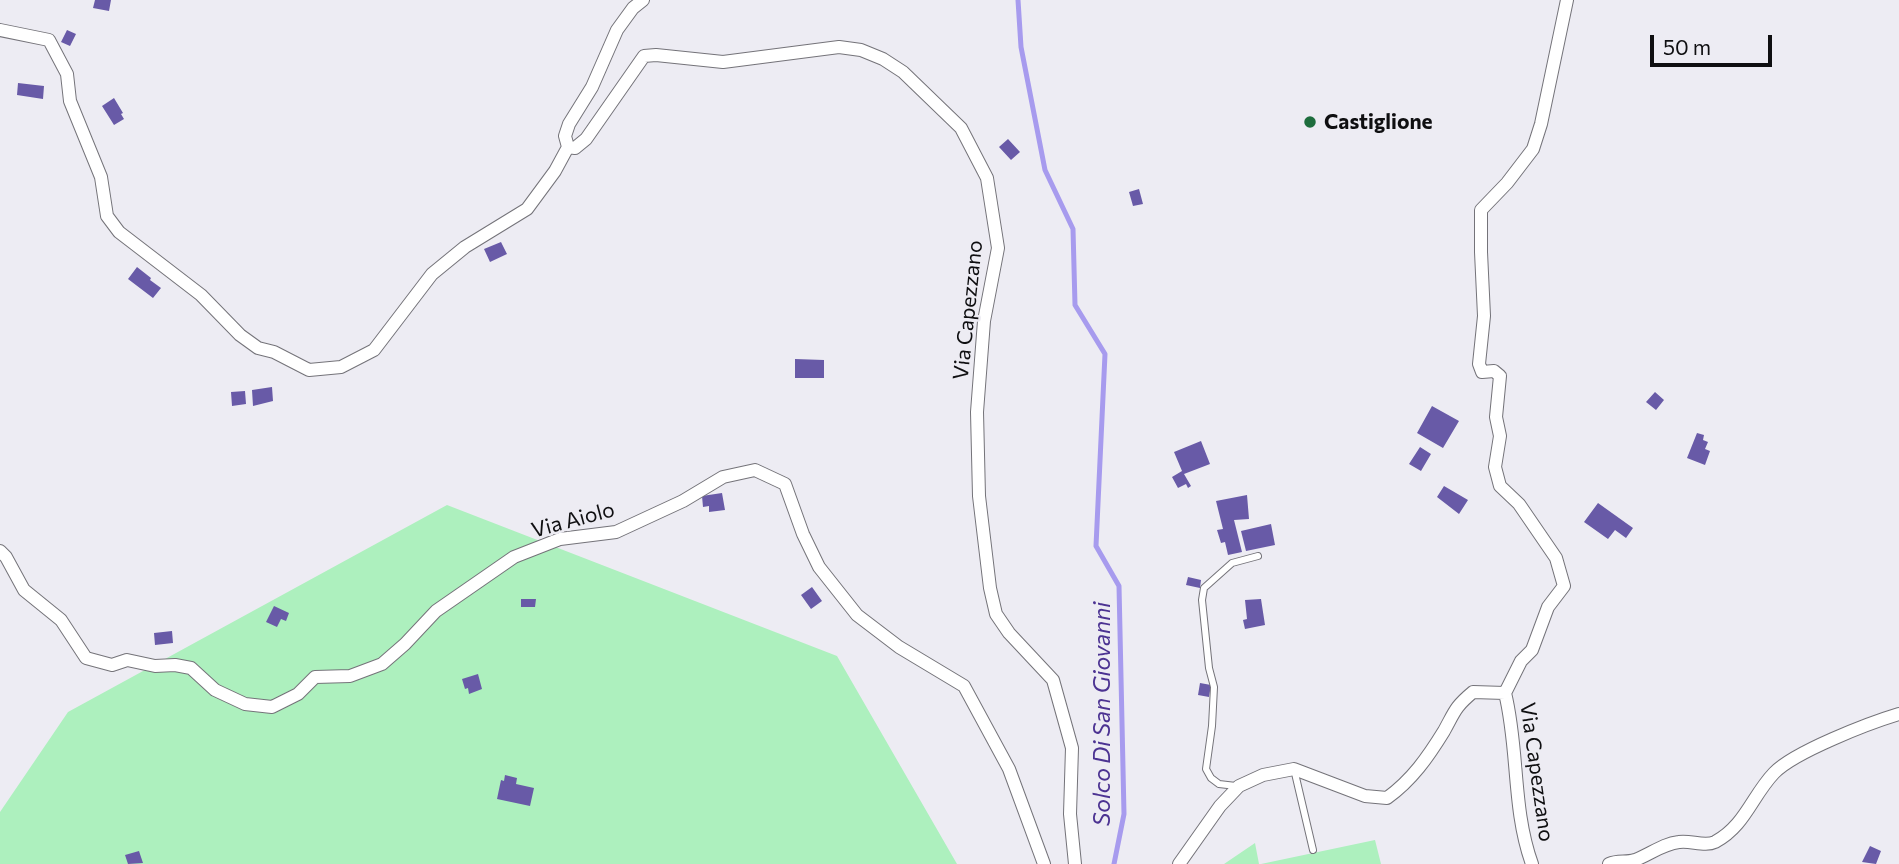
<!DOCTYPE html>
<html>
<head>
<meta charset="utf-8">
<style>
	body { margin:0 }
	#map { position:relative; width:1899px; height:864px; overflow:hidden; background:#edecf3; font-family:Commissioner,sans-serif }
	canvas { display:block }
	.scale { position:absolute; left:1650px; top:35px; width:122px; height:32px; box-sizing:border-box; border:4px solid #0f0f11; border-top:0; padding-left:9px; font-size:21px; line-height:24px; white-space:nowrap; color:#0f0f11; -webkit-text-stroke:5px #edecf3; paint-order:stroke }
</style>
</head>
<body>
<div id="map">
<canvas width="1899" height="864"></canvas>
<div class="scale">50 m</div>
</div>
<script>
const ctx = document.querySelector('canvas').getContext('2d');
ctx.lineJoin = 'round';
function fill(path, color) {
  ctx.fillStyle = color;
  ctx.fill(path, 'evenodd');
}
function trace(path, color, width, dash) {
  ctx.strokeStyle = color;
  ctx.lineWidth = width;
  ctx.lineCap = dash ? 'butt' : 'round';
  ctx.setLineDash(dash || []);
  ctx.stroke(path);
}
function write(font, color, halo, rows, align = 'center') {
  ctx.font = font + ' Commissioner,sans-serif';
  ctx.lineWidth = 5;
  ctx.setLineDash([]);
  ctx.textBaseline = 'middle';
  ctx.strokeStyle = halo;
  ctx.fillStyle = color;
  for (const [text, x, y, turn = 0] of rows) {
    ctx.save();
    ctx.translate(x, y);
    ctx.rotate((+turn || 0) * Math.PI / 180);
    ctx.textAlign = isNaN(turn) ? turn : align;
    if (halo) ctx.strokeText(text, 0, 0);
    ctx.fillText(text, 0, 0);
    ctx.restore();
  }
}
fill(new Path2D(`
	M447,505L837,656L957,864H0V812L68,712Z
	M1375,840L1381,864H1261Z
	M1255,843L1259,864H1224Z`), '#adf0be');
trace(new Path2D(`
	M1018,0L1021,47L1045,170L1073,229L1075,305L1105,354L1096,546L1119,586L1124,814L1114,864`), '#a79bee', 5);
fill(new Path2D(`
	M95,0H111L109,11L93,8Z
	M67,30L76,34L70,46L61,42Z
	M18,83L44,86L43,99L17,95Z
	M114,98L123,113L121,114L124,119L114,125L102,106Z
	M1008,139L1020,152L1011,160L999,147Z
	M1139,189L1143,204L1133,206L1129,192Z
	M501,242L507,254L490,262L484,249Z
	M137,267L151,278L150,280L161,288L153,298L128,279Z
	M795,359L824,360V378H795Z
	M272,387L273,401L253,406L252,390Z
	M245,391L246,404L232,406L231,392Z
	M1655,392L1664,400L1656,410L1646,402Z
	M1432,406L1459,421L1443,448L1417,433Z
	M1697,433L1704,435L1703,440L1708,442L1705,449L1710,451L1705,465L1687,458Z
	M1201,441L1210,464L1184,474L1191,486L1188,488L1186,484L1178,488L1172,477L1182,471L1174,452Z
	M1420,447L1431,454L1421,471L1409,464Z
	M1444,486L1468,500L1459,514L1437,497Z
	M722,493L725,510L709,512V506L703,507L702,496Z
	M1247,495L1249,519L1234,520L1242,552L1228,555L1225,542L1221,543L1217,530L1223,529L1216,501Z
	M1598,503L1633,528L1626,538L1615,530L1608,539L1584,522Z
	M1271,524L1275,545L1246,551L1241,531Z
	M1188,577L1201,580L1200,588L1186,585Z
	M812,587L822,601L811,609L801,595Z
	M521,599H536L535,607H521Z
	M1261,599L1265,625L1245,629L1243,620L1247,619L1245,600Z
	M274,606L289,613L286,621L281,619L277,627L266,622Z
	M172,631L173,643L155,645L154,633Z
	M478,674L482,689L469,694L468,688L465,689L462,679Z
	M1200,683L1211,685L1209,697L1198,695Z
	M505,775L517,778L516,784L534,788L530,806L497,799L501,780L504,781Z
	M1870,846L1881,851L1876,864L1862,862Z
	M139,851L143,863L128,864L125,855Z`), '#685aa7');
const service = new Path2D(`
	M1294,769L1313,850
	M1236,786L1219,784L1211,778L1206,769L1212,726L1214,687L1209,668L1202,600L1204,588L1232,563L1258,556`);
const minor = new Path2D(`
	M643,0L633,8L617,30L592,87L569,124L565,136L568,147L575,148L586,139L644,56L656,55L723,62L839,47L861,50L883,59L903,72L961,128L987,178L998,248L984,321L977,412L979,496L990,588L996,614L1009,633L1053,680L1072,748L1070,814L1075,864
	M0,30L49,40L67,74L70,101L101,177L107,216L119,232L201,295L240,335L258,348L274,352L309,370L341,367L374,350L432,274L465,247L527,209L555,171L568,147
	M0,551L6,557L24,590L61,620L86,658L112,665L127,660L155,666L175,665L191,668L215,690L245,704L272,707L298,694L315,677L350,676L382,664L405,644L436,611L514,557L560,539L616,532L683,501L723,477L755,470L785,484L803,534L819,567L857,615L899,647L964,686L1009,769L1044,864
	M1505,693L1521,661L1532,650L1548,607L1564,586L1556,558L1519,504L1500,486L1495,467L1500,436L1496,417L1500,376L1494,371L1482,372L1479,364L1484,316L1481,252V210L1507,183L1533,149L1541,124L1567,0
	M1179,864L1220,806L1239,786L1263,775L1294,769L1365,796L1387,798C1412,780 1428,757 1444,731C1455,711 1455,707 1473,692L1505,693C1519,749 1512,809 1532,864
	M1609,864C1618,860 1626,863 1635,860C1651,854 1662,844 1679,842C1690,840 1705,847 1715,842C1745,826 1752,796 1774,773C1794,752 1869,723 1899,714`);
trace(service, '#747379', 8);
trace(minor, '#747379', 14);
trace(service, '#fff', 6);
trace(minor, '#fff', 12);
for (const [x, y, r, color] of [
	[1310,122,7,"#1e6d3d"]
]) {
  const dot = new Path2D();
  dot.arc(x, y, r, 0, 2 * Math.PI);
  ctx.fillStyle = color;
  ctx.fill(dot);
  trace(dot, '#edecf3', 2.5);
}
write('bold 21px', '#0f0f11', '#edecf3', [
	["Castiglione",1324,122]
], 'left');
write('21px', '#0f0f11', '#edecf3', [
	["Via Capezzano",968,310,-84],
	["Via Aiolo",573,520,-15],
	["Via Capezzano",1537,772,82]
]);
write('italic 23px', '#4c3392', '#edecf3', [
	["Solco Di San Giovanni",1102,714,-90]
]);
</script>
</body>
</html>
